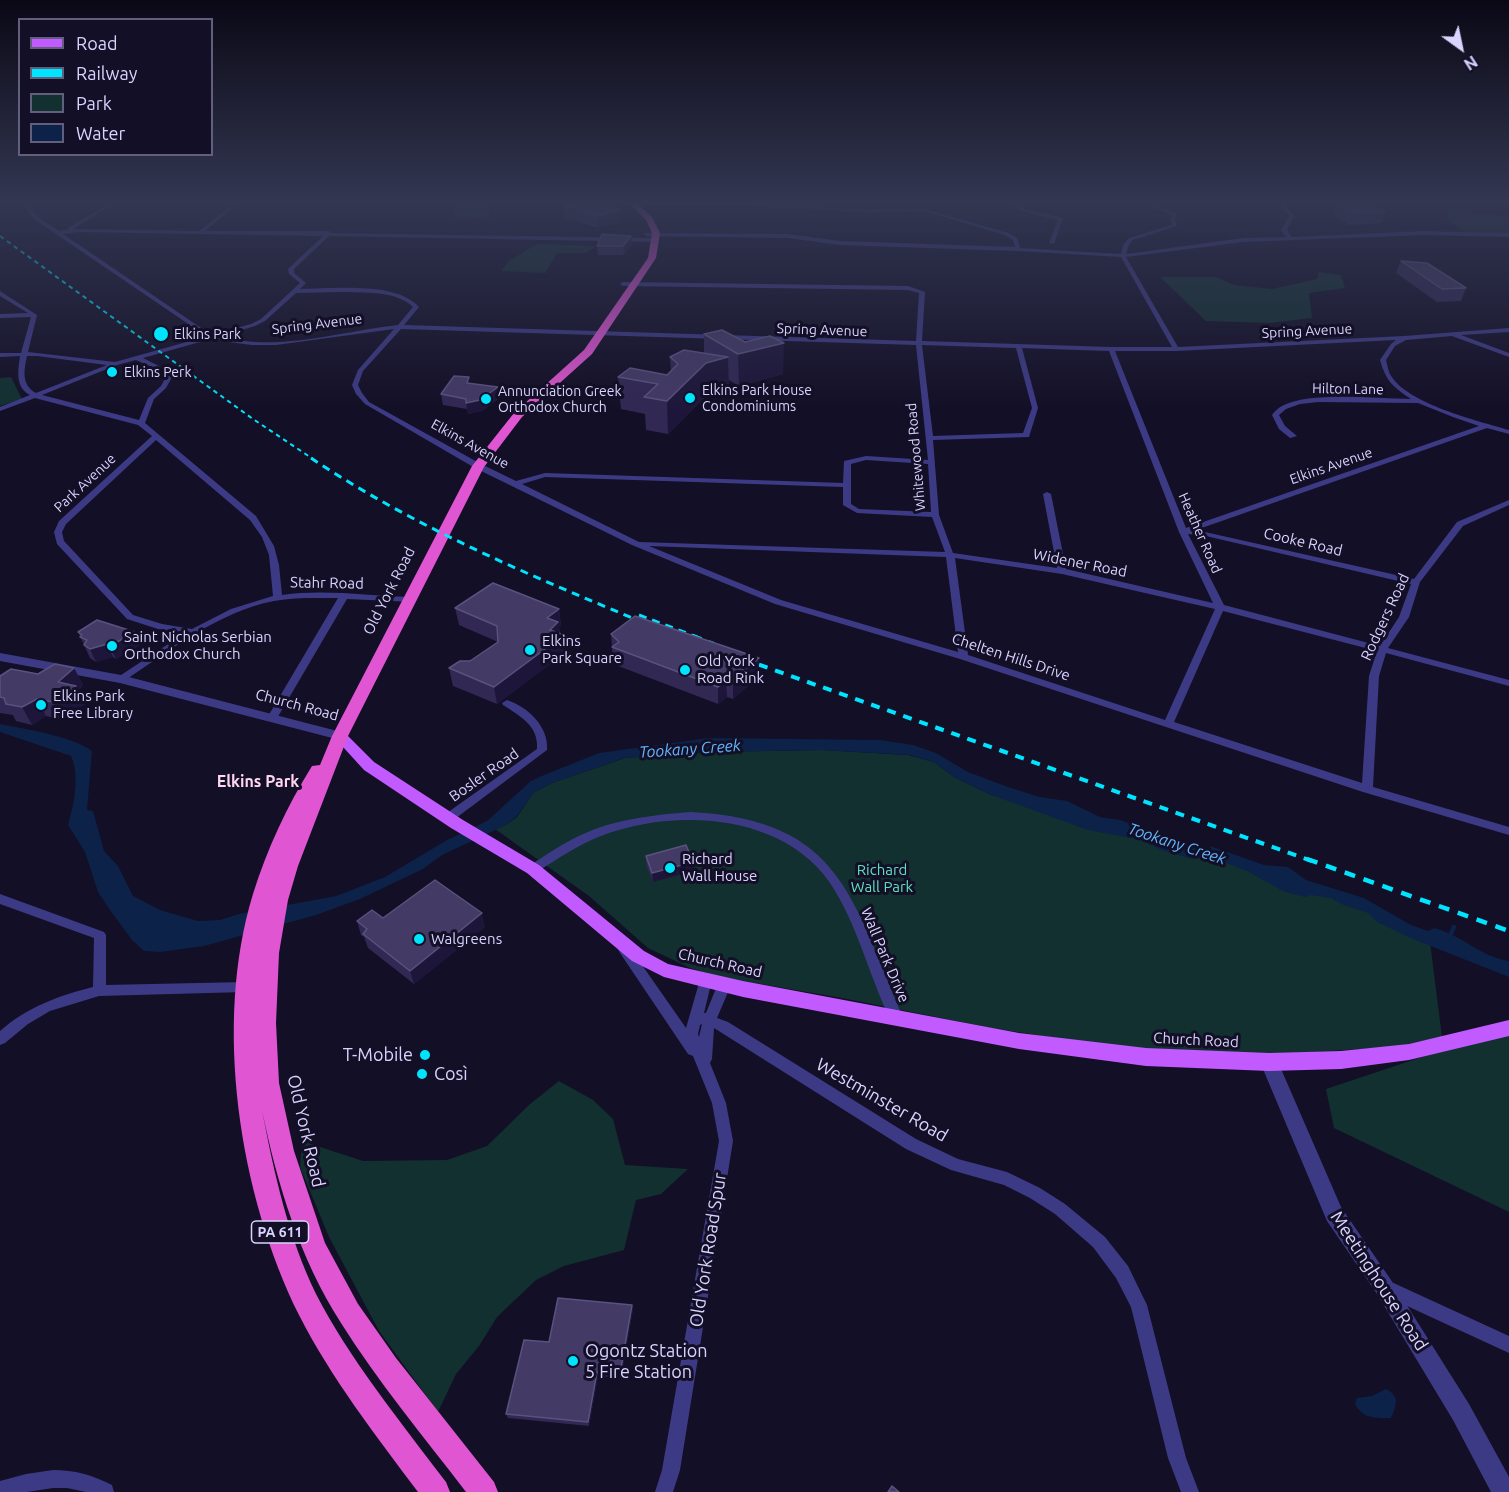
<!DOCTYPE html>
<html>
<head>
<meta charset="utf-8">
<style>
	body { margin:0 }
	#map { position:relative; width:1509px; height:1492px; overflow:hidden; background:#130f26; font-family:Ubuntu,sans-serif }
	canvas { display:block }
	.legend { position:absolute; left:18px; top:18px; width:195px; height:138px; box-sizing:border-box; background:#130f26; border:2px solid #625e7d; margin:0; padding:8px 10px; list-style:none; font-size:18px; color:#d9d4ff }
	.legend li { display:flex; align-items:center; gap:12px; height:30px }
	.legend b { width:30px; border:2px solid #625e7d }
	.north { position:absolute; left:1431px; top:18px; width:60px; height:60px; -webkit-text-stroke:4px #130f26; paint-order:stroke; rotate:147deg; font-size:16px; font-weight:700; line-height:24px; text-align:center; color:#d9d4ff }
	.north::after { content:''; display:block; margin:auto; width:21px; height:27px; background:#d9d4ff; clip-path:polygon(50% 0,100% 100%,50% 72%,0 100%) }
</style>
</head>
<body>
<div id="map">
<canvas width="1509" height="1492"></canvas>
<ul class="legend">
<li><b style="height:8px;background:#c25bff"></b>Road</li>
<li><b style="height:8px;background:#00e5ff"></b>Railway</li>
<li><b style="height:16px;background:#12302f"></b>Park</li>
<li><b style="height:16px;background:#0c2248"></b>Water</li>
</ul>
<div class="north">N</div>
</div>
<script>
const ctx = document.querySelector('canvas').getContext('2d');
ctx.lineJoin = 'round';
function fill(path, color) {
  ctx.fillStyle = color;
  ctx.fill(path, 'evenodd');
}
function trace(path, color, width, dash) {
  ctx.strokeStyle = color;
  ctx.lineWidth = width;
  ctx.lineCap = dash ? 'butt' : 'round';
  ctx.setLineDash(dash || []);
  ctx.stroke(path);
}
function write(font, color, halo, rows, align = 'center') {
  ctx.font = font + ' Ubuntu,sans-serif';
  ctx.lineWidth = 6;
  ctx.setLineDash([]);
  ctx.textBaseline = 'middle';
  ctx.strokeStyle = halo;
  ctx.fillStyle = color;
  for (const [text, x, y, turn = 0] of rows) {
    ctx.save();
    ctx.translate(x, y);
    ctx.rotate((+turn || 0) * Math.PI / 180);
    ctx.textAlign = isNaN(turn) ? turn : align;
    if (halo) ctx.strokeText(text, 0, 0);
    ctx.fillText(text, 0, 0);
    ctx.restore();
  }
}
fill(new Path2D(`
	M457,203H490L489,218L453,219Z
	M1449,209L1509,217V234L1464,232L1446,218Z
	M537,244L594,246V248L585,253H557L545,273L501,271L509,261Z
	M1319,272L1341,275L1345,288L1309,293L1312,318L1270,323L1206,321L1160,277H1216L1234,285L1272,289L1317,279Z
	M11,377L22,399L0,406V378Z
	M822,750L908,755L934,762L954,777L989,794L1208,856L1367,910L1430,942L1442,1037L1394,1047L1278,1054L1112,1047L986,1027L842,998L720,977L690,968L648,948L589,896L495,829L506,825L517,817L533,793L552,783L625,758L708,752Z
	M1509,1028V1212L1334,1128L1326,1089Z
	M559,1081L593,1100L613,1119L625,1165L688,1169L661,1194L636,1200L624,1250L564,1266L536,1280L497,1317L479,1346L456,1374L438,1412L379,1331L329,1237L300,1167L302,1141L363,1161L447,1160L487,1146L530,1104Z`), '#12302f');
fill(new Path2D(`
	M0,724C25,729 72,736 92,751L87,810L93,811L104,851L118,866L133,896L160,910L198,921L220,920L239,914L336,896L385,877L447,840L487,821L531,781L544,775L599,753L708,738L880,740L913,745L936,753L968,772L1008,787L1040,797L1067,801L1100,817L1120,820L1211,851L1210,846L1264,865L1288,867L1306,880L1364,898L1411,925L1428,931L1434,928C1462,935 1481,957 1509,961V977L1413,939L1377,922L1368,913L1341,904L1331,898L1311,895L1305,897L1285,892L1247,871L1226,863L1201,857L1192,859L1161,850L1141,840L1088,830L989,794L954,777L934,762L910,755L822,750L708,752L625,758L552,783L533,793L517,816L506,825L442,855L423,869L360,899L316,915L204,946L160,952L144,951L132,940L110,910L98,892L85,852L68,825C74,805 80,775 71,756L0,732Z
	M1386,1389C1400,1396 1397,1405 1391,1418C1375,1418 1363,1419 1355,1404L1357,1398L1372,1396Z`), '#0c2248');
trace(new Path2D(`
	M1450,936L1454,927`), '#0c2248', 4.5);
fill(new Path2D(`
	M22,203H26L38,217L59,231L68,230V228L110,203H115L73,229L199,231L234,203H239L205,231H329L331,233L655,238L658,240L655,242L329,236L294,269V273L306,283L300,289C332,289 396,281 419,307L404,325L916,341L919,293L908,290L623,286L620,284L623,282L908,286L925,292L922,341L1111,347H1172L1121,257L1018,251L840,245L788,238L646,236L644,233L788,234L840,241L1015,247L1013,240L1005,235L924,211L865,212L748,205H624L622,204L754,203L865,210L924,209L1009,233L1017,238L1020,248L1121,254L1123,245L1129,238L1172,225L1171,219L1172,216L1146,203H1152L1177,214L1175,219L1177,226L1133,240L1129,245L1126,254L1243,238L1286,237L1281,230L1289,216L1278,203H1283L1294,216L1287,230L1292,237L1423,231L1509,233V237L1423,235L1243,242L1126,257L1178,347L1404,336L1509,328V332L1461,335L1509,353V357L1452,336L1406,340L1395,346L1386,360C1387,364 1388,370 1390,374C1406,404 1479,421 1509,430V434L1487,428L1196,530L1414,579L1457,522L1509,500V505L1463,526L1420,582L1409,617L1388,648L1509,680V686L1386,653L1379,676L1373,787L1509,827V835L1363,792L960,659L775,604L632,545L475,468L365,404L356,394L352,385L358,370L394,329L276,345H252L228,342L214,338L143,358L165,369L172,377L166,388L154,399L145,423L256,516L274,546L279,565L282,595C325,589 368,596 410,597L414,600L413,602L347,599L276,720H268L267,718L338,598C317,598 295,597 274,601C218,612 171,650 124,681H118L116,679L118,677L185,633L158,629L127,619L57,544L54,532L59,521L152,436L138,425L35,398L0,411V407L30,395C15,387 18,371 20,356L0,357V353H21L31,317L0,318V314L28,313L0,296V291L37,315L28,352L115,362L208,336L203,334L34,219ZM79,232L323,236L288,269L289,274L300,283L261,319L251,324L215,334L207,332L63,234ZM341,292C364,293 396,290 413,307L398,325C342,331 275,353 221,336L255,326L265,321L296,293ZM401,329L916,345L928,460L866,456L844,461L843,483L545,473L516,481L481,464L369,402L362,393L358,385L363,371ZM1396,340L1391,344L1380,360C1386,381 1393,387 1411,399C1378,399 1310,391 1282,406C1278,408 1274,412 1272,415L1279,429L1290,438L1297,436L1285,426L1279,415L1286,409L1300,404L1318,402L1418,403L1453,417L1479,426L1186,528L1115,351H1176ZM922,345L1016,348L1032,408L1023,433L933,436ZM1022,348L1109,351L1179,532L1213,603L1066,569L1051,494L1047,492L1043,494L1057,568L953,553L939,515L933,440L1029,437L1038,408ZM27,356H37L107,365L36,393C21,385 24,370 27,356ZM136,360L161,371L166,377L161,386L148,398L139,420L42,395L117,365ZM156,440L250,520L262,537L269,555L273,596L231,609L192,629L162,624L133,615L64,541L62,532L66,524ZM866,460L928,464L931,512L859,509L851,504V464ZM545,477L843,487V505L857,513L932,517L945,552L639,542L522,484ZM1188,534L1206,536L1411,584L1399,617L1380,646L1224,605ZM649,546L946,557L958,652L781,600ZM955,558L1062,574L1215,609L1165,720L968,655ZM1223,611L1377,651L1369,676L1362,783L1174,722Z
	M1008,203H1013L1024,209L1063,218L1054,244L1049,243L1058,220L1020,211Z
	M507,700C528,707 549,727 547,750L452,821H444L442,818L444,815L537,749C539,726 520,716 503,705L502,703Z
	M691,812C842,820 851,898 903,1017L901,1021L896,1023L891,1021C869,976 858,925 830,883C782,813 674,808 601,836C578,845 557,859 537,872H529L527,869L529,866C546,855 563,843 581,835C615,819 653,815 691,812Z
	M0,894L104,932L106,935V985L245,982L250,983L252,987L250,991L245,992L99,996L50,1011L28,1024L5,1043L0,1045V1031C27,1007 58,996 93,987L94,938L0,904Z
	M624,944L628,945L686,1028L701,976L706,975L711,976L712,980L704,1013H706L719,981L724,980L729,981L731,985L717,1018L728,1022L916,1139L958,1159L1007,1172L1040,1188L1065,1204L1105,1237L1128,1266L1147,1305L1186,1458L1199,1492H1181L1168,1458L1131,1307L1116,1278L1093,1247L1055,1214L1030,1198L1004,1185L951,1170L906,1149L714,1028L712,1059L710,1063L726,1103L733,1141L680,1470L673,1492H655L662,1470L719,1141L712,1103L693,1056L688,1054L620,953L618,949L620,945ZM702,1024L699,1037L698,1034L700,1025Z
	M1387,1280L1509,1336V1353L1381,1294L1379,1288L1381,1282Z
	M53,1470C75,1470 92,1475 112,1485L114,1492H86L67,1488H53L27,1492H0V1481L26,1474Z`), '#3d3a85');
fill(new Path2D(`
	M0,653L121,675L345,733L347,736L340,740L120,683L0,661Z
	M1269,1054L1275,1057L1278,1062L1341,1207L1391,1280L1469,1404L1509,1477V1492H1491L1453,1420L1377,1294L1327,1221L1260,1062L1263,1057Z`), '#3d3a85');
fill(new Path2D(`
	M340,731L345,733L374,762L463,820L539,865L644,951L668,964L743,981L1019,1033L1146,1048L1269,1053L1341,1051L1409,1044L1509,1020V1036L1409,1060L1341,1069L1269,1071L1146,1066L1019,1049L743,997L664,977L632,961L527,873L451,828L364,770L333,736Z`), '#c25bff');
fill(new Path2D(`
	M629,203H637L652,217L660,233L656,258L592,354L522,417L484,467L348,736L298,866L288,900L279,953L276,1023L279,1083L294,1151L325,1243L358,1304L396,1358L494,1482L498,1492H466C424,1437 378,1382 341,1323C300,1259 277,1184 262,1110C274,1173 288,1236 316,1294C348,1357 403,1425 446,1482L450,1492H418C376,1436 331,1378 299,1315C239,1194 213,1024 253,894C267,849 287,806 312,766L320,765L332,736L472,466L514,413L584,350L648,258L652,233L646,220Z`), '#e055d1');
trace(new Path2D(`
	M0,236L253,419L313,459`), '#00e5ff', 2, [4.5, 4]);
trace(new Path2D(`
	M311,458C416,528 531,576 647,624
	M639,615L697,637`), '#00e5ff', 3, [8, 6]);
trace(new Path2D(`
	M693,636L714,644
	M743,659L1312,861`), '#00e5ff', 4, [9, 8]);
trace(new Path2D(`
	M1307,859L1509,931`), '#00e5ff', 4.5, [11, 9]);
fill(new Path2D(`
	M565,203L620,210L621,222L597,228L573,219H565L564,207Z
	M1336,203L1385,212L1381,223L1350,225L1332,214Z
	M632,245L624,255H598L597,246Z
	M1401,261L1466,288L1461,301L1437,302L1396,273Z
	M704,334L783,374L739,386L729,380V388L707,395L668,434L646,430L645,414L621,409L618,377L667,375L671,371L670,357L704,353Z
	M471,383L498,387L499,398L482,411L468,414L467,409L443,405L441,394Z
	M455,608L559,609L561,626L559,627L560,634L564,635L566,652L497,704L453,686L449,668L470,661L498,642L459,625Z
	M78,632H135L140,645L116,659L113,657L96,662L90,658Z
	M611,634L759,676L733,699L727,697L718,704L613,664Z
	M74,668L83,685L78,690L85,704L62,720L46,716L32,725L16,721L13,715L0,713V676L38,674Z
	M646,856L694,871L653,882L646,865Z
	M383,918L485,927L414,984L368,948L364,937L361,935L357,921Z
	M632,1305L633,1309L621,1378L598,1376L589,1426L508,1418L506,1414L549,1342Z`), '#312854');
fill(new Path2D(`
	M620,210L621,222L597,228L596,216Z
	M631,236L632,245L624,255L623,246Z
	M784,343L783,374L739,386L738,354Z
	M728,357L729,388L707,395L668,434L667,401L706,363Z
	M498,387L499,398L482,411L468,414L466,403Z
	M559,609L561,626L559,627L560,638L564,635L566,652L497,704L494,687L547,618Z
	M135,632L140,645L116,659L110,646Z
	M107,644L113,657L96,662L90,649Z
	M759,658V676L733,699V682Z
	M74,668L83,685L78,690L85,704L62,720L53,702L58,682Z
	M726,680L727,697L718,704V687Z
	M37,699L46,716L32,725L22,707Z
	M693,862L694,871L653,882L652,873Z
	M482,913L485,927L414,984L410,971Z
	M632,1305L633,1309L621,1378L620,1374Z
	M597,1372L598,1376L589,1426L588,1422Z`), '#1d163a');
const building = new Path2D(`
	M565,203H601L620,210L596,216L572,207H564Z
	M1336,203H1368L1385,212L1354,213Z
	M602,234L631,236L623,246H597Z
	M1401,261L1427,263L1466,288L1442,289Z
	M722,330L745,342L770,336L784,343L738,354L704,334Z
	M684,350L728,357L706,363L667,401L644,397L658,384L618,377L630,368L667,375L678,364L670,357Z
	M454,376L469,377L467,383L498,387L480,400L466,403V399L441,394Z
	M493,583L559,609L547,618L558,622L550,630L564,635L494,687L449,668L460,661H470L498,642L497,626L455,608Z
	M635,616L759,658L733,682L726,680L718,687L612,647L619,642L611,634Z
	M97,620L135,632L110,646L107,644L90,649L84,645L87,640L80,637L82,635L78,632Z
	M55,664L74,668L58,682L76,686L53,702L37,699L22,707L6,704L4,698L0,697V676L11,669L38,674Z
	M686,845L693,862L652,873L646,856Z
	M435,880L482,913L410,971L363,934L367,929L357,921L372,910L383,918Z
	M558,1298L632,1305L620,1374L597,1372L588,1422L506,1414L524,1340L549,1342Z
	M892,1486L899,1492H888Z`);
fill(building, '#433a66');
trace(building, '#5a527e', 1.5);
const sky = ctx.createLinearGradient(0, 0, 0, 412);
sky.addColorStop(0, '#0a0815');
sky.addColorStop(0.49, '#333752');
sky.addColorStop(1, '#33375200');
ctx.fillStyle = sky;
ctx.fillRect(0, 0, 1509, 412);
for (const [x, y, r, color] of [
	[161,334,8,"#00e5ff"],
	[112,372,6,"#00e5ff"],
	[690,398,6,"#00e5ff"],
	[486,399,6,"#00e5ff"],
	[112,646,6,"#00e5ff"],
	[530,650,6,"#00e5ff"],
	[685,670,6,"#00e5ff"],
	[41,705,6,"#00e5ff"],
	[670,868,6,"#00e5ff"],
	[419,939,6,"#00e5ff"],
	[425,1055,6,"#00e5ff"],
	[422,1074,6,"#00e5ff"],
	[573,1361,6,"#00e5ff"]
]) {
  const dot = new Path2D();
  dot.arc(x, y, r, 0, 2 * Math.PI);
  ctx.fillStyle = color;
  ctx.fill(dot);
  trace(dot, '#130f26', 2);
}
write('14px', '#d9d4ff', '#130f26', [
	["Spring Avenue",317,324,-7],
	["Spring Avenue",822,330,2],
	["Spring Avenue",1307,331,-3],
	["Hilton Lane",1348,389,1],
	["Elkins Avenue",470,444,29],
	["Whitewood Road",916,457,-95],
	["Elkins Avenue",1331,466,-19],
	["Park Avenue",85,483,-43],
	["Heather Road",1200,533,66]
]);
write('14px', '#d9d4ff', '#130f26', [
	["Elkins Park",174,334],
	["Elkins Perk",124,372],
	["Elkins Park House",702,390],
	["Condominiums",702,406],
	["Annunciation Greek",498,391],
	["Orthodox Church",498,407]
], 'left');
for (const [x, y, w] of [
	[280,1232,57]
]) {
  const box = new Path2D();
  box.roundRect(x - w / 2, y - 11, w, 22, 4.5);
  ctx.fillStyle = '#130f26';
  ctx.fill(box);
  trace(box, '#d9d4ff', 1.5);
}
write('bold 14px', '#d9d4ff', null, [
	["PA 611",280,1232]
]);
write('15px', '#d9d4ff', '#130f26', [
	["Cooke Road",1303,542,13],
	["Widener Road",1080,563,11],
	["Stahr Road",327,583,1],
	["Old York Road",389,591,-63],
	["Rodgers Road",1385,617,-65],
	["Chelten Hills Drive",1011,657,18],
	["Church Road",297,705,15],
	["Bosler Road",484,775,-35],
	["Wall Park Drive",885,955,67],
	["Church Road",720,963,13],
	["Church Road",1196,1040,3]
]);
write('15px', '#d9d4ff', '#130f26', [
	["Saint Nicholas Serbian",124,637],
	["Orthodox Church",124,654],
	["Elkins",542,641],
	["Park Square",542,658],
	["Old York",697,661],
	["Road Rink",697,678],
	["Elkins Park",53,696],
	["Free Library",53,713],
	["Richard",682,859],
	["Wall House",682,876],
	["Walgreens",431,939]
], 'left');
write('15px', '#5fe0c0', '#130f26', [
	["Richard",882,870],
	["Wall Park",882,887]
]);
write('italic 16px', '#62b6ff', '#130f26', [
	["Tookany Creek",690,749,-4],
	["Tookany Creek",1177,844,18]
]);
write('bold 16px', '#ffd6f0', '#130f26', [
	["Elkins Park",258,782]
]);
write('18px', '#d9d4ff', '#130f26', [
	["T-Mobile",413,1055,"right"],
	["Così",434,1074],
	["Ogontz Station",585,1351],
	["5 Fire Station",585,1372]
], 'left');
write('18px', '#d9d4ff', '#130f26', [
	["Westminster Road",882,1100,30],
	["Old York Road",306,1131,77],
	["Old York Road Spur",708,1250,-81],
	["Meetinghouse Road",1379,1281,57]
]);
</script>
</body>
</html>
